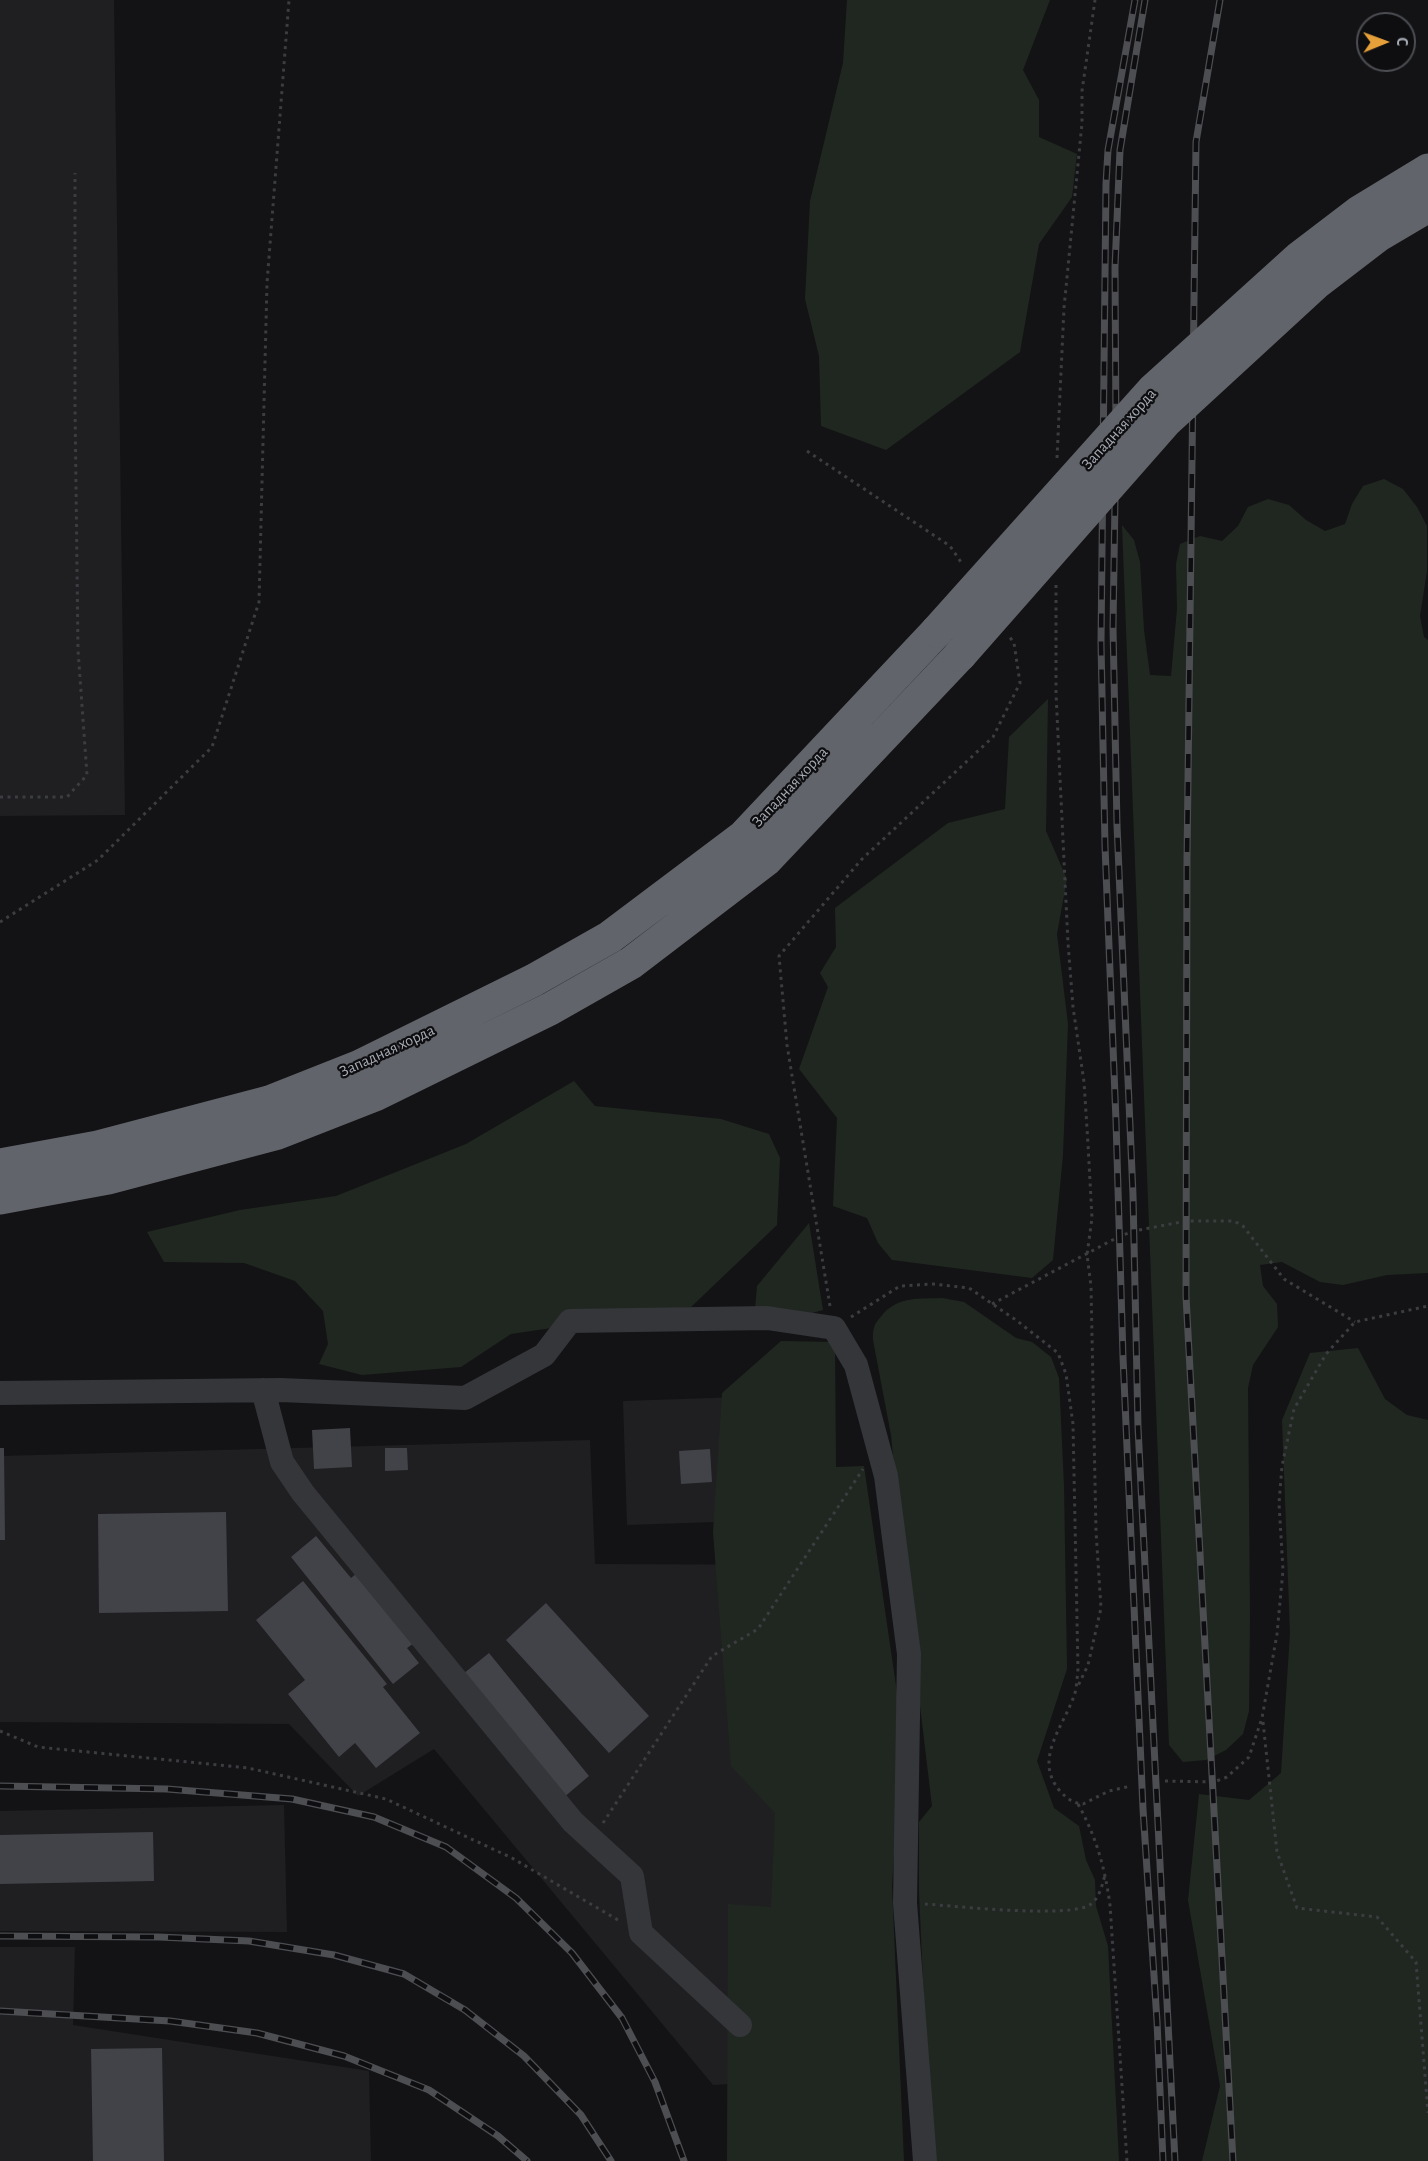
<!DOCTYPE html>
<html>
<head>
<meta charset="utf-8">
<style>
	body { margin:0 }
	#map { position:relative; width:1428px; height:2161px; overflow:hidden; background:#131315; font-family:"Alegreya Sans",sans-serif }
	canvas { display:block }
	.north { position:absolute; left:1356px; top:12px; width:60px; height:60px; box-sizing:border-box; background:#0e0e10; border:2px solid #4b4d52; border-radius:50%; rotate:89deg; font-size:16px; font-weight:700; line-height:24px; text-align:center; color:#a6abb4 }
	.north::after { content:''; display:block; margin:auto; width:21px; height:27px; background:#e6a03a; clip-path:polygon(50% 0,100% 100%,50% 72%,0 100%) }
</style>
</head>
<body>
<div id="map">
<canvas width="1428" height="2161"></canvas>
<div class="north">С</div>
</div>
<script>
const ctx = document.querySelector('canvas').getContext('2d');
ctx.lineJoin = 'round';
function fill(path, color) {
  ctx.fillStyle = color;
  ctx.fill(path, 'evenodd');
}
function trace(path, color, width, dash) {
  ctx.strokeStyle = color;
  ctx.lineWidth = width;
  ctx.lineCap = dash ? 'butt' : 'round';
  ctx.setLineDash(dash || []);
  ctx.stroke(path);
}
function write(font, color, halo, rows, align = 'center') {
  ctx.font = font + ' "Alegreya Sans",sans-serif';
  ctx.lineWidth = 4.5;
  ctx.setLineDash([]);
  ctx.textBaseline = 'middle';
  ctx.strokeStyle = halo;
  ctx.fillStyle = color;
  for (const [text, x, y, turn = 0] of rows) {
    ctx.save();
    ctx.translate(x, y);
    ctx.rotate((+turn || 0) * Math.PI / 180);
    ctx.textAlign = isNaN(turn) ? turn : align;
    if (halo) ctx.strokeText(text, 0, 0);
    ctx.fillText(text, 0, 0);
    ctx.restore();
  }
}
fill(new Path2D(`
	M0,0H114L125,815L0,816Z
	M740,1397L745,1521L627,1525L623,1401Z
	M590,1440L595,1564L814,1565L778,2081L713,2085L434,1749L358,1796L289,1724L0,1722V1456Z
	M284,1805L287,1932L0,1931V1811Z
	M0,1947H75L73,2025L369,2071L371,2161H0Z`), '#1f1f22');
fill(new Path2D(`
	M847,0H1050L1023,70L1039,100V137L1077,154L1072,197L1039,244L1020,352L886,450L821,426L819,356L805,299L810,201L843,63Z
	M1384,479L1403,489L1417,507L1427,526V571L1420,616L1424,637L1428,640V1273L1387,1275L1343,1285L1320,1282L1282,1262L1260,1265L1263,1286L1277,1304L1278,1327L1253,1365L1248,1388L1250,1617L1249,1711L1243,1734L1226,1750L1206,1760L1183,1762L1169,1745L1122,525L1134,540L1140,562L1144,630L1150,675L1171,676L1177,609L1176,564L1180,544L1200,536L1222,541L1238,526L1248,507L1268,499L1289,505L1306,520L1325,531L1345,524L1352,504L1363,486Z
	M1048,699L1046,831L1067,879L1057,934L1068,1024L1063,1155L1053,1260L1032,1278L892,1260L878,1243L867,1218L833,1206L837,1118L799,1069L828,987L820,973L836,947L835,908L948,823L1005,809L1009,737Z
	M574,1081L595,1106L721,1119L769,1134L780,1158L777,1225L691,1307L597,1313L558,1327L511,1334L461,1367L362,1375L319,1364L328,1344L323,1311L295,1281L244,1263L164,1262L147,1232L240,1210L336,1196L466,1144Z
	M809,1223L823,1310L794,1318L755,1309L757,1286Z
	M942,1298L964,1302L1016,1338L1032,1342L1051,1357L1059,1378L1064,1486L1067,1669L1037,1761L1054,1808L1079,1826L1086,1860L1095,1880L1096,1906L1108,1946L1119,2161H931L919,1892V1822L932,1806L905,1581L891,1435L873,1340C873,1326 874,1325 883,1314C899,1296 920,1299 942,1298Z
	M781,1341L835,1342L836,1467L864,1466L902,1727L892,1886L904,2161H727L728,1904L771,1907L775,1813L731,1766L713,1532L722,1393Z
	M1358,1348L1385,1399L1407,1415L1428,1420V2161H1202L1220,2086L1188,1900L1199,1794L1249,1800L1281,1773L1290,1633L1282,1420L1310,1353Z`), '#202720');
fill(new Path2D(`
	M350,1428L352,1467L314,1469L312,1430Z
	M0,1448H4L5,1540H0Z
	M385,1448H407L408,1470L385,1471Z
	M710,1449L712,1482L681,1484L679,1451Z
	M226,1512L228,1611L99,1613L98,1514Z
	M316,1536L351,1578L357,1573L414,1643L407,1648L419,1663L393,1684L291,1557Z
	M303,1581L387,1684L383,1687L420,1733L376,1768L355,1743L339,1757L288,1694L305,1680L256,1620Z
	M546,1603L649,1716L609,1753L506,1640Z
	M489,1653L589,1776L563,1798L463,1674Z
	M153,1832L154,1881L0,1884V1835Z
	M162,2048L164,2161H93L91,2049Z`), '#424348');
trace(new Path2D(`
	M807,451L950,546L963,565
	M1057,458L1064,308L1082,123V91L1095,0
	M1056,585V693L1060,778L1068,943L1073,1007L1084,1082L1088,1144L1092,1218L1087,1255L1091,1286L1096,1531L1101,1608L1088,1665L1077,1688
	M0,797H67L87,775L78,650L75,405V173
	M0,922L98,860L212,747L259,602L267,283L289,0
	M992,1304L1120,1236L1134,1231L1186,1221H1230L1238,1223L1243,1226L1284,1279L1355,1322
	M830,1306L787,1045L779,956L862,859L993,737L1020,683L1014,643L1009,636
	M851,1317L900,1286L933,1284L969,1288L1016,1320L1058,1353L1066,1374L1073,1424L1078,1669C1077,1677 1077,1685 1075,1693C1065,1725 1032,1759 1060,1791C1067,1799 1073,1803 1083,1804L1109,1791L1131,1786
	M1263,1722L1277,1852L1297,1908L1377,1917L1416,1962L1428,2113
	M0,1731L38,1747L248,1768L386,1799L512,1858L618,1920
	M1165,1781L1214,1782L1227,1777L1249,1757L1262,1718L1277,1634L1283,1570L1279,1503L1282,1466L1294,1409L1326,1354L1355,1322L1428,1306
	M1078,1804C1096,1836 1105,1868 1110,1905L1127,2161
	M603,1823L712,1656L758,1629L863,1469
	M925,1904C954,1906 1073,1919 1091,1904C1100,1897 1102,1885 1105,1875`), '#3b3d40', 3, [3, 4.5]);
trace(new Path2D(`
	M263,1390L282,1462L303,1493L573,1822L632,1876L641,1933L740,2025
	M0,1393L281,1390L465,1398L544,1355L570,1321L767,1318L834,1328L856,1365L886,1476L909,1654L905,1903L925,2161`), '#34363a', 24);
trace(new Path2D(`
	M0,1165L98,1147L269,1102L360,1066L534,980L610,937L743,837L937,631
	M0,1198L108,1178L278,1133L375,1095L550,1009L631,963L766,860L960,655`), '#61646a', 33);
const rail = new Path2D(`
	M1135,0L1108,150L1106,184L1101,643L1105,846L1116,1121L1123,1357L1143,1809L1157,2021L1163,2161
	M1145,0L1120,150L1115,267L1116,436L1113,627L1117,825L1133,1195L1138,1427L1175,2161
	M1220,0L1196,142L1187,859L1186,1296L1233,2161
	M0,1786L167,1789L292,1799L374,1817L446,1847L516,1898L572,1953L622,2018L655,2082L684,2161
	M0,1936L159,1937L249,1941L334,1955L404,1974L465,2010L524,2056L581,2115L611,2161
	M0,2011L170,2021L257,2033L344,2056L429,2090L498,2136L527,2161`);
trace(rail, '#4c4e52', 7);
trace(rail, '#0e0e10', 4.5, [14]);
trace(new Path2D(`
	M937,631L1153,390L1300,257L1359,212L1428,170
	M960,655L1166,421L1315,284L1379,235L1428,206`), '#61646a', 33);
write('16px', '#a6abb4', '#0e0e10', [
	["Западная хорда",1119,429,-48],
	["Западная хорда",790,787,-47],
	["Западная хорда",387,1051,-25]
]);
</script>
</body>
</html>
